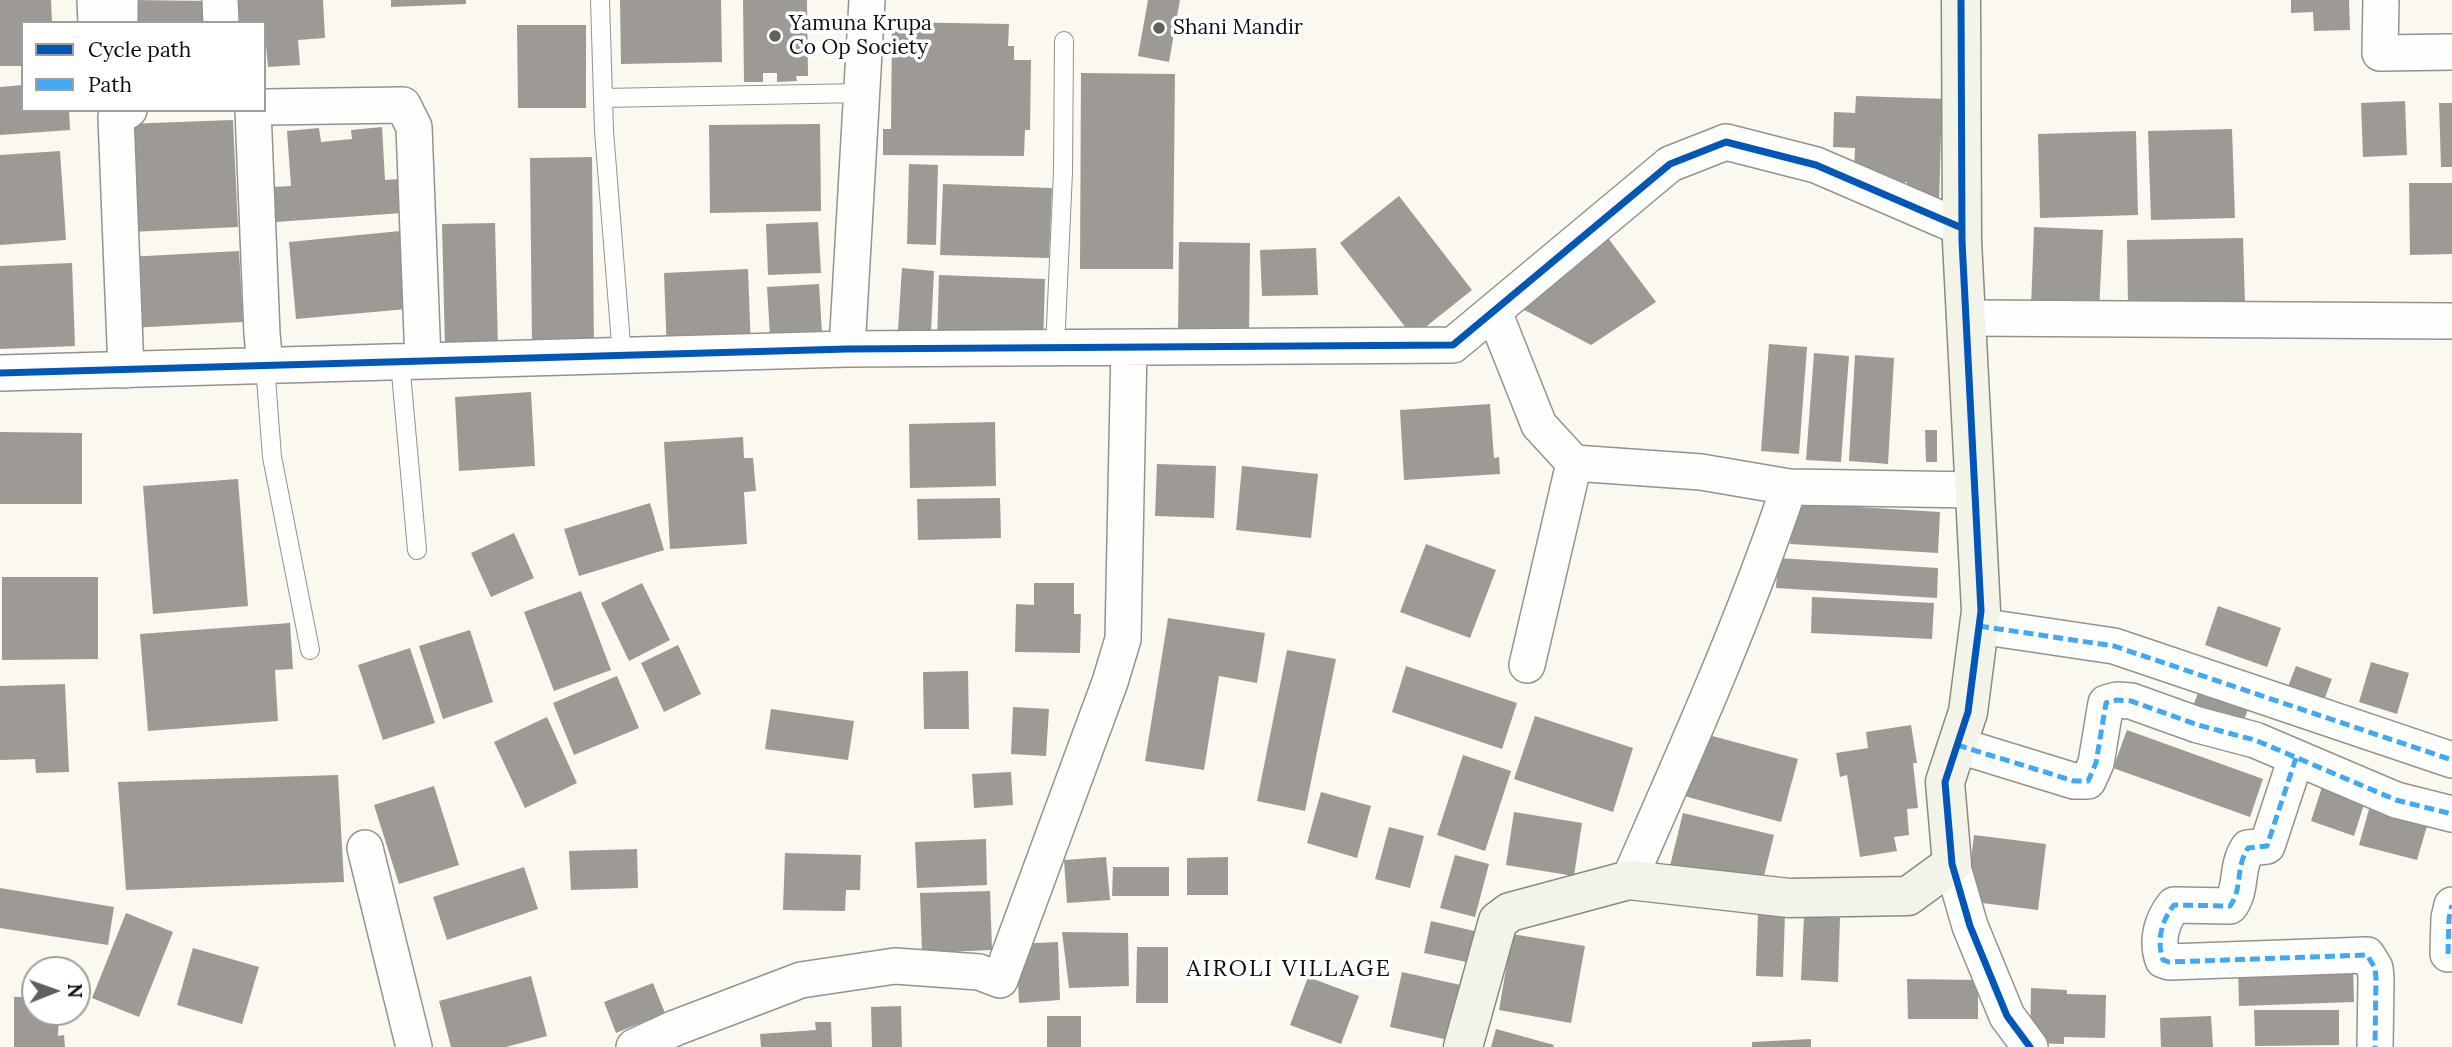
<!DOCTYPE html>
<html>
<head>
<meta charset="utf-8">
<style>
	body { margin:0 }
	#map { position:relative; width:2452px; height:1047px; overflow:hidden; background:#faf8ef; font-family:Lora,serif }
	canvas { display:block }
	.legend { position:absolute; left:21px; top:21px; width:245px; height:91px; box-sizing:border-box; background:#fff; border:2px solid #9e9e9e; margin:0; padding:9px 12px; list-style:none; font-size:21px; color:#0c0c0c }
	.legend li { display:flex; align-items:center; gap:14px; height:35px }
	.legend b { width:35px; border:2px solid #9e9e9e }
	.north { position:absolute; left:21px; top:956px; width:70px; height:70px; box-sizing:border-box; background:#fff; border:2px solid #9e9e9e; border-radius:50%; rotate:89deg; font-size:19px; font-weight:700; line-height:28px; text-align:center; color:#0c0c0c }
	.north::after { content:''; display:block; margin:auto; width:24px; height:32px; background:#5f5f5b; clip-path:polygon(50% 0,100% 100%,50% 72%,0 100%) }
</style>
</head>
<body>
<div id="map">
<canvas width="2452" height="1047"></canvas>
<ul class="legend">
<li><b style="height:9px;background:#0057b8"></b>Cycle path</li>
<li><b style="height:9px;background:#3fa9f5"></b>Path</li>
</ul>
<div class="north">N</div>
</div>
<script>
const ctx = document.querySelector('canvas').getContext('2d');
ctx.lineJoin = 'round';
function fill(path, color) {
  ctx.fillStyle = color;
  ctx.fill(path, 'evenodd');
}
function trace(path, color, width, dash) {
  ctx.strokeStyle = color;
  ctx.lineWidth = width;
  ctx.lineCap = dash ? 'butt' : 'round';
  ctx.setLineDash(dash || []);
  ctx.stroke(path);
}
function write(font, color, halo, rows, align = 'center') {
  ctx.font = font + ' Lora,serif';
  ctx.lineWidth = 7;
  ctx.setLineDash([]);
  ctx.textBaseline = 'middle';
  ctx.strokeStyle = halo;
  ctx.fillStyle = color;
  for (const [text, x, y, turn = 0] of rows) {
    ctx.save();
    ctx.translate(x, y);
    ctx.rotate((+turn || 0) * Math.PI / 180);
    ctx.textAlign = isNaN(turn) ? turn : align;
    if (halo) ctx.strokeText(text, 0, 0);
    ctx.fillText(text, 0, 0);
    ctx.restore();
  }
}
fill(new Path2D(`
	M0,0H51L52,23H23V66H0Z
	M131,0L212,1L213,23H132Z
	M238,0H323L325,38L298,40L300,65L268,67L264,23H240Z
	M391,0H466V4L391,7Z
	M620,0H721L722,62L621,64Z
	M743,0H807L808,76H796L797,81L777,82V73H763V82H744Z
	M1148,0H1180L1169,62L1138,56Z
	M2291,0H2349L2350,30L2314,31L2313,12L2291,13Z
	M892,22L1009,24L1008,46H1014V60H1031L1030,130H1025L1024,156L883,155V129H891Z
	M517,25H586V108H518Z
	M1081,73L1175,74L1173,269H1080Z
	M23,85V110H69L70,130L0,135V87Z
	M1856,96L1947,99L1946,133H1941L1939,203H1907V182H1884V174L1854,173L1855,148L1833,147L1834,112L1855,113Z
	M2405,101L2407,155L2363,157L2361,103Z
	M2439,103H2452V167H2441Z
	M233,120L238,227L130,232L125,124Z
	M820,124L821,211L710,213L709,125Z
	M382,127L385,180L400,179L402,213L276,222L273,187L291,186L287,131L319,128L321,142L352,139L351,130Z
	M2232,129L2235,218L2151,220L2148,131Z
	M2136,131L2138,215L2040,218L2038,134Z
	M60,151L66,240L0,245V155Z
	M592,157L594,346H532L530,158Z
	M909,164L938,165L936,245L907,244Z
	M2409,183H2452V254L2410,255Z
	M943,184L1052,188L1049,258L940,255Z
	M1399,196L1472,290L1413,337L1340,243Z
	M818,222L821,273L768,275L766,224Z
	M495,223L498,347L445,348L442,224Z
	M2034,227L2103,230L2099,311L2031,308Z
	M400,231L407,309L296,319L289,242Z
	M1605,234L1656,302L1591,345L1513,304Z
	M2243,238L2245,304L2128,306L2127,240Z
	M1179,242L1250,243L1249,335L1178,334Z
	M1316,248L1318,295L1262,296L1260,250Z
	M239,251L243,322L130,328L127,257Z
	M72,263L75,346L0,349V266Z
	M902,268L934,271L931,332L898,330Z
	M748,269L751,349L667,353L664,273Z
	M939,275L1045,279L1043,345L937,342Z
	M819,284L822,333L770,336L767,287Z
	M1769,344L1807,347L1799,454L1761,451Z
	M1814,353L1849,356L1841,462L1806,460Z
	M1855,355L1894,358L1888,464L1849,461Z
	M531,392L535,466L459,471L455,397Z
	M1490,404L1494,458L1499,457L1500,474L1404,480L1400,410Z
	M995,422L996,486L910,488L909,424Z
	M1925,430H1937V462H1926Z
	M0,432L82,433V504H0Z
	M743,437L744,458H753L756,491L744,492L747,544L670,549L664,442Z
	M1157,464L1216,466L1214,518L1155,516Z
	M1242,466L1318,474L1311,538L1236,530Z
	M238,479L248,606L153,614L143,486Z
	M1000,498L1001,538L918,540L917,499Z
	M650,503L664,550L579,576L564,529Z
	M1793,503L1940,512L1938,553L1790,544Z
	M514,533L534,578L491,597L471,553Z
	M1426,544L1496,570L1470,638L1400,612Z
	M1778,558L1938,568L1937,598L1776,588Z
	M2,577H98V659L2,660Z
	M642,583L670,640L629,661L601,603Z
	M1034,583H1074V614H1081L1080,653L1015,652L1016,604L1034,605Z
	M581,591L611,670L554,691L524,612Z
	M1812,597L1934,603L1932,639L1811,633Z
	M2218,606L2281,628L2267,667L2205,645Z
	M1168,618L1265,633L1257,683L1219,676L1204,770L1145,761Z
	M290,623L293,669L275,670L278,721L148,731L140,634Z
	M470,630L493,702L443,719L419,646Z
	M678,645L701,694L664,712L641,663Z
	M410,648L435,723L383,740L358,665Z
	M1287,650L1336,659L1305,811L1257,801Z
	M2371,662L2409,673L2397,714L2359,702Z
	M1406,666L1517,703L1502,749L1392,712Z
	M2296,666L2332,679L2320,711L2284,697Z
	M968,671L969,729H924L923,672Z
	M617,676L639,728L574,755L553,703Z
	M2202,682L2251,701L2238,736L2189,717Z
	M65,684L69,772L36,773L35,759L0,760V686Z
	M1013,707L1049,709L1046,756L1011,754Z
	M771,709L854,721L848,760L765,749Z
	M1535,716L1633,748L1613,812L1514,779Z
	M547,717L577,783L525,808L494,742Z
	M1911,725L1917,763H1913L1918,808L1907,809L1909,835L1894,837L1897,851L1860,857L1847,775L1840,777L1836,753L1868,748L1866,732Z
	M2127,730L2263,779L2250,817L2113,768Z
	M1701,733L1798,759L1781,822L1684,796Z
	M1463,755L1511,771L1485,851L1437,835Z
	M1011,772L1013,805L974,808L972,774Z
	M338,775L344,882L126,890L118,782Z
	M434,786L459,865L399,884L374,805Z
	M2322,787L2365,801L2354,836L2311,821Z
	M1321,792L1371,806L1357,858L1307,843Z
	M2369,809L2427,826L2417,860L2359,845Z
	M1514,812L1582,823L1574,876L1506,865Z
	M1683,813L1774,835L1761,888L1670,866Z
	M1389,827L1424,836L1410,888L1375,879Z
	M1974,835L2046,844L2038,910L1966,901Z
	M986,839L987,885L917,888L915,842Z
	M637,849L638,888L571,890L569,851Z
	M785,853L861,855L860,890H846L845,911L783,910Z
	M1455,855L1489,864L1475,917L1440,908Z
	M1106,857L1110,900L1067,903L1064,860Z
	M1228,857V895H1187V858Z
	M524,867L538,909L447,940L433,897Z
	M1113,867H1169V896H1112Z
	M0,888L114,907L108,945L0,928Z
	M990,891L992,950L922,953L920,893Z
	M1758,911L1785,912L1783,977L1756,976Z
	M126,913L173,932L139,1017L92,998Z
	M1804,916L1840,918L1838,982L1801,980Z
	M1431,921L1483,933L1476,964L1424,953Z
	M1062,932L1128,933L1129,986L1069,988Z
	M1512,934L1585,946L1571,1023L1499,1010Z
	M1058,942L1060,1000L1019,1003L1016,944Z
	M1137,947H1168V1003H1136Z
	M193,948L259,967L242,1024L177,1005Z
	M2353,964L2354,1002L2239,1006L2238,968Z
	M1402,972L1465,986L1453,1041L1390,1027Z
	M531,976L547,1036L506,1047H451L439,1001Z
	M1308,977L1359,996L1341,1044L1290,1025Z
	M1907,979L1978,980V1019H1908Z
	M653,983L665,1013L616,1033L604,1002Z
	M2031,988L2067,990V994L2106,995L2105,1038L2064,1037V1044L2030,1043Z
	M14,997H35V1012H55V1016L59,1015L58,1036L64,1035L65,1047H14Z
	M901,1006L902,1047H872L871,1007Z
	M2254,1010H2339V1045L2255,1046Z
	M1047,1016H1081V1047H1047Z
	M2211,1016L2213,1047H2161L2160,1018Z
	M815,1022H831L832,1047H761L760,1034L816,1030Z
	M1496,1029L1554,1045L1553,1047H1491Z
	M1811,1039V1047H1752V1042Z`), '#9d9a95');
const lane = new Path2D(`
	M600,0L604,131L622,356
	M603,98L862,93
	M1055,348L1063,172L1064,41
	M400,362L417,550
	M265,365L272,457L310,650`);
const street = new Path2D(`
	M95,0L96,23
	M120,0V23
	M220,0L221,23
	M2381,0L2380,53L2452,52
	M264,107L403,105L414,127L423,361
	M253,110L262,334L265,365
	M1494,312L1539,425L1574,463L1701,472L1789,487C1744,621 1686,750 1629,880
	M1967,318L2452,321
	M847,349L867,0
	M126,370L116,117L129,110
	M0,373L847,349L1453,345L1670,164L1726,142L1816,165L1962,228
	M1789,487L1975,490
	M1979,626L2114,646L2452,760
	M1527,665L1574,463
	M1957,745L2074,781H2088L2096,763L2106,703L2117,700L2131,701L2198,725L2255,740L2396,800L2452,814
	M2296,758L2267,846L2248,848C2235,868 2243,888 2230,906L2174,905C2162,920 2156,940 2163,960L2169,962L2367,955L2375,968L2376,978L2375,1047
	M365,848L414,1047
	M1952,864L1970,926L2007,1016L2030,1047
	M2448,954L2449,918L2452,905
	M634,1047L675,1028L801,980L895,966L979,972L1000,980L1110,682L1123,639L1129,347`);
const secondary = new Path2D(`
	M1463,1047L1498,921L1510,912L1629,880L1789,898L1908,896L1952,864L1945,782L1968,712L1981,611L1962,241L1961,0`);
trace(lane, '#93928e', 20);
trace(street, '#93928e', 38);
trace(secondary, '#8a8985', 41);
trace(lane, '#fefefd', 18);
trace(street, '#fefefd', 35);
trace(secondary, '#f4f3e8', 38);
trace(new Path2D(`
	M1979,626L2114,646L2452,760
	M1957,745L2074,781H2088L2096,763L2106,703L2117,700L2131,701L2198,725L2255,740L2396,800L2452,814
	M2296,758L2267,846L2248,848C2235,868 2243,888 2230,906L2174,905C2162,920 2156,940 2163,960L2169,962L2367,955L2375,968L2376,978L2375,1047
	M2448,954L2449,918L2452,905`), '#3fa9f5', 5, [10, 5]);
trace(new Path2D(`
	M1961,0L1962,241L1981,611L1968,712L1945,782L1952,864L1970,926L2007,1016L2030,1047
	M0,373L847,349L1453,345L1670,164L1726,142L1816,165L1962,228`), '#0057b8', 7);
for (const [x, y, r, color] of [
	[1159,28,7,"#5f5f5b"],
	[775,36,7,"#5f5f5b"]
]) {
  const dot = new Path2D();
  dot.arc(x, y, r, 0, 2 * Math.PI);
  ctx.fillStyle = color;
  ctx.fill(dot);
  trace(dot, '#fff', 2.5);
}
write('21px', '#0c0c0c', '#fff', [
	["Yamuna Krupa",789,24],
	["Co Op Society",789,48],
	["Shani Mandir",1173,28]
], 'left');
ctx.letterSpacing = '2px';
write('23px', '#0c0c0c', '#fff', [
	["AIROLI VILLAGE",1289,969]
]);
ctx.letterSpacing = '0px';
</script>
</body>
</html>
